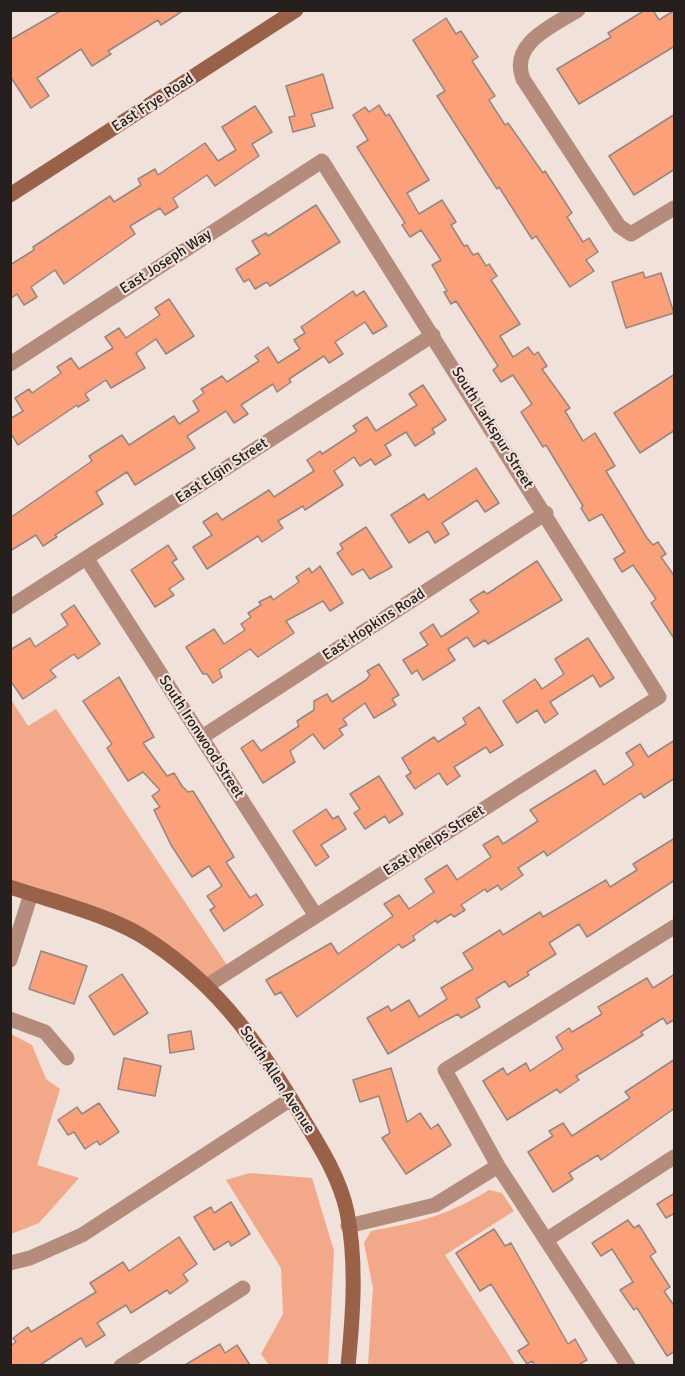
<!DOCTYPE html>
<html>
<head>
<meta charset="utf-8">
<style>
	body { margin:0 }
	#map { position:relative; width:685px; height:1376px; overflow:hidden; background:#f0e1da; font-family:Signika,sans-serif }
	canvas { display:block }
	.frame { position:absolute; inset:0; border:12px solid #25201e; pointer-events:none }
</style>
</head>
<body>
<div id="map">
<canvas width="685" height="1376"></canvas>
<div class="frame"></div>
</div>
<script>
const ctx = document.querySelector('canvas').getContext('2d');
ctx.lineJoin = 'round';
function fill(path, color) {
  ctx.fillStyle = color;
  ctx.fill(path, 'evenodd');
}
function trace(path, color, width, dash) {
  ctx.strokeStyle = color;
  ctx.lineWidth = width;
  ctx.lineCap = dash ? 'butt' : 'round';
  ctx.setLineDash(dash || []);
  ctx.stroke(path);
}
function write(font, color, halo, rows, align = 'center') {
  ctx.font = font + ' Signika,sans-serif';
  ctx.lineWidth = 4.5;
  ctx.setLineDash([]);
  ctx.textBaseline = 'middle';
  ctx.strokeStyle = halo;
  ctx.fillStyle = color;
  for (const [text, x, y, turn = 0] of rows) {
    ctx.save();
    ctx.translate(x, y);
    ctx.rotate((+turn || 0) * Math.PI / 180);
    ctx.textAlign = isNaN(turn) ? turn : align;
    if (halo) ctx.strokeText(text, 0, 0);
    ctx.fillText(text, 0, 0);
    ctx.restore();
  }
}
fill(new Path2D(`
	M10,698L28,726L56,709L231,971L208,985L148,939L11,887Z
	M11,1034L32,1045L46,1079L60,1089L37,1165L79,1178L39,1223L11,1234Z
	M250,1173L312,1178L334,1251L328,1365H269L261,1354L283,1314L281,1268L226,1180Z
	M489,1190L502,1193L514,1211L445,1255L515,1365H368L373,1288L364,1243L371,1231C419,1222 447,1216 489,1190Z`), '#f2a889');
const building = new Path2D(`
	M62,10H184L161,25L158,20L108,51L111,54L92,66L81,49L37,78L49,96L31,108L10,76V40Z
	M645,10H653L659,20L675,10V46L579,104L557,69L611,37L608,33Z
	M446,18L456,34L461,31L478,57L472,61L495,96L489,100L505,125L508,123L543,173L545,171L572,213L567,217L583,242L589,238L598,252L586,260L594,271L570,287L536,236L532,239L499,187L497,189L437,96L445,91L413,40Z
	M323,74L333,108L311,114L315,126L293,132L289,117L295,116L286,86Z
	M379,105L386,116L389,114L429,180L407,193L419,214L442,200L456,222L451,225L464,246L467,245L473,255L478,253L486,266L489,264L497,276L491,280L520,324L500,336L513,357L528,347L534,355L538,352L547,366L542,369L570,408L565,411L583,441L595,433L615,466L606,471L647,538L653,545L658,542L666,554L661,557L675,577V640L651,603L656,599L633,565L622,572L614,559L625,552L602,514L589,521L581,508L583,506L546,445L543,447L521,412L532,404L513,375L501,382L493,370L498,366L456,301L451,304L444,292L447,291L432,265L441,260L421,230L410,237L402,225L405,223L357,147L368,140L353,115L365,107L369,112Z
	M255,106L272,132L252,144L259,156L215,186L207,175L173,198L178,207L165,215L160,208L130,226L135,234L64,284L55,270L31,287L37,297L24,305L17,294L10,299V265L34,250L33,247L110,196L114,202L141,185L138,179L155,169L158,175L205,143L218,161L236,150L222,127Z
	M675,114V169L634,195L609,156Z
	M316,205L340,242L270,286L267,282L255,289L249,279L244,282L236,269L260,254L252,241L266,233L268,236Z
	M643,272L645,278L661,273L674,313L626,328L612,282Z
	M353,291L356,296L364,291L387,326L373,334L365,322L335,342L343,354L329,363L324,356L289,379L291,382L277,392L273,384L241,405L248,414L234,423L226,411L187,436L195,448L135,485L127,472L96,492L103,504L55,535L57,537L43,546L36,535L10,551V518L92,461L89,456L122,435L129,445L174,416L179,424L199,411L193,401L204,393L201,389L222,376L227,382L259,361L255,356L268,347L278,363L300,349L294,340L305,333L301,327Z
	M169,299L194,336L166,354L156,339L136,353L145,368L111,388L106,380L85,394L89,400L78,407L77,405L18,445L10,432V419L23,411L15,398L29,389L32,393L61,373L57,367L71,358L79,369L113,348L105,337L119,328L126,338L160,315L155,308Z
	M675,374V430L640,453L614,413Z
	M423,385L446,420L432,429L435,433L415,446L406,432L385,445L391,455L375,465L371,459L360,466L354,457L334,471L343,485L305,510L303,506L278,521L283,528L262,542L258,536L207,569L193,547L212,535L203,522L217,513L222,520L269,490L274,497L314,471L307,460L320,451L322,454L357,431L353,426L367,417L376,431L417,405L409,394Z
	M476,468L499,503L485,512L477,500L442,523L449,534L435,543L428,531L409,543L391,515L424,494L428,500Z
	M366,527L392,567L370,579L363,569L352,575L337,553L343,549L340,544Z
	M168,545L177,559L172,562L184,579L169,589L174,595L155,607L131,570Z
	M537,561L562,600L488,644L485,640L474,647L467,637L448,649L455,660L423,680L417,670L412,674L403,660L428,645L420,633L433,624L441,637L479,612L470,600L484,591L487,594Z
	M320,566L343,603L330,611L323,601L286,621L294,633L258,657L250,649L219,670L222,677L213,683L207,674H203L186,647L214,629L224,644L245,630L241,624L251,617L248,613L261,605L259,602L271,596L273,600L299,582L296,577L309,568L312,573Z
	M74,605L100,644L78,659L74,654L50,670L56,677L23,699L10,680V650L30,638L35,647L68,625L61,614Z
	M588,638L614,678L600,687L593,675L550,702L558,714L545,723L537,710L517,723L503,701L535,679L542,689L564,674L555,659Z
	M379,664L399,695L392,699L396,705L374,718L365,703L343,719L347,725L339,729L343,735L324,749L313,734L290,751L295,762L263,783L241,748L253,740L261,751L299,726L297,721L314,710V701L327,694L332,702L366,680L370,675L367,671Z
	M119,677L154,737L143,743L167,776L174,773L182,786L188,792L193,791L231,852L234,857L226,862L250,898L256,894L263,905L224,931L210,910L215,907L207,896L222,886L209,866L192,877L171,845L154,810L160,807L152,796L160,790L143,772L128,781L107,748L112,744L83,701Z
	M479,707L503,745L490,753L486,747L454,767L460,776L447,785L439,773L415,789L406,776L411,773L402,758L434,737L438,742L466,724L463,718Z
	M675,740V778L644,798L641,793L547,856L544,851L518,868L523,875L501,890L498,885L487,892L485,889L461,905L465,910L454,917L451,914L437,923L436,920L413,936L415,940L402,948L399,944L297,1017L281,992L275,995L266,980L331,943L338,954L393,916L384,904L399,895L409,909L434,892L425,879L447,865L457,880L491,857L483,845L498,836L503,844L538,821L530,810L595,770L604,785L634,765L626,753L640,744L648,757Z
	M379,776L403,814L389,823L385,816L365,829L354,813L360,809L350,794Z
	M326,809L333,819L338,816L346,829L321,845L329,857L316,866L293,831Z
	M675,838V880L587,937L579,924L549,943L556,954L527,972L529,975L509,987L505,981L476,999L480,1007L461,1018L458,1014L439,1024L388,1054L367,1018L388,1006L391,1011L409,1000L419,1017L447,999L441,988L473,969L463,953L500,930L503,935L540,912L543,917L606,880L610,887L637,870L633,864Z
	M41,951L87,966L74,1004L29,989Z
	M122,974L148,1013L114,1035L89,996Z
	M675,974V1019L667,1024L663,1018L641,1032L643,1035L576,1076L579,1080L560,1093L557,1089L507,1120L483,1081L503,1068L507,1075L526,1063L530,1071L563,1049L556,1037L569,1028L572,1032L602,1014L598,1007L647,978L653,988Z
	M191,1031L194,1049L170,1053L168,1035Z
	M124,1058L161,1066L155,1096L118,1089Z
	M675,1059V1108L601,1160L598,1155L569,1173L573,1179L553,1192L528,1152L553,1136L549,1131L563,1123L572,1136L630,1098L625,1092Z
	M391,1068L407,1122L420,1113L431,1129L438,1124L451,1145L406,1174L382,1138L390,1133L379,1096L360,1102L353,1080Z
	M99,1103L119,1132L100,1145L97,1141L85,1149L74,1132L68,1135L58,1120L77,1107L82,1114Z
	M675,1193V1213L666,1218L657,1204Z
	M231,1202L250,1234L231,1246L229,1241L214,1250L194,1217L211,1207L214,1213Z
	M628,1220L634,1228L639,1225L656,1252L650,1256L670,1287L664,1291L675,1307V1351L667,1356L637,1308L634,1310L620,1290L633,1282L612,1249L601,1256L592,1243Z
	M494,1229L505,1246L511,1243L568,1344L575,1339L587,1360L578,1365H535L532,1361L527,1364L518,1351L529,1344L491,1284L480,1291L456,1253Z
	M179,1237L197,1264L183,1274L188,1281L170,1294L167,1290L131,1313L126,1305L97,1323L105,1335L86,1347L81,1338L40,1365H10V1346L16,1342L13,1338L28,1327L31,1332L96,1292L90,1283L123,1262L129,1271Z
	M220,1344L225,1353L237,1345L250,1365H185Z`);
fill(building, '#fca079');
trace(building, '#948681', 1.5);
trace(new Path2D(`
	M578,10C553,26 509,43 523,79L619,226L631,234L674,208
	M10,364L322,161L659,697L208,985
	M87,559L316,916
	M10,607L433,335
	M202,737L546,513
	M10,960L31,894
	M10,1019L45,1032L67,1058
	M348,1226L435,1205L498,1166
	M546,1240L674,1157
	M10,1263L30,1258L82,1235L291,1099
	M121,1366L243,1288
	M628,1366L498,1166L445,1070L674,927`), '#b58c7b', 15);
trace(new Path2D(`
	M10,195L296,10
	M10,887C54,902 112,915 150,941C223,989 261,1048 305,1122C322,1150 340,1179 347,1212C357,1262 353,1315 348,1366`), '#9a6149', 15);
write('15px', '#25201e', '#f0e1da', [
	["East Frye Road",153,103,-33],
	["East Joseph Way",166,262,-33],
	["South Larkspur Street",492,428,58],
	["East Elgin Street",222,471,-33],
	["East Hopkins Road",374,625,-33],
	["South Ironwood Street",201,737,57],
	["East Phelps Street",434,841,-33],
	["South Allen Avenue",277,1080,57]
]);
</script>
</body>
</html>
